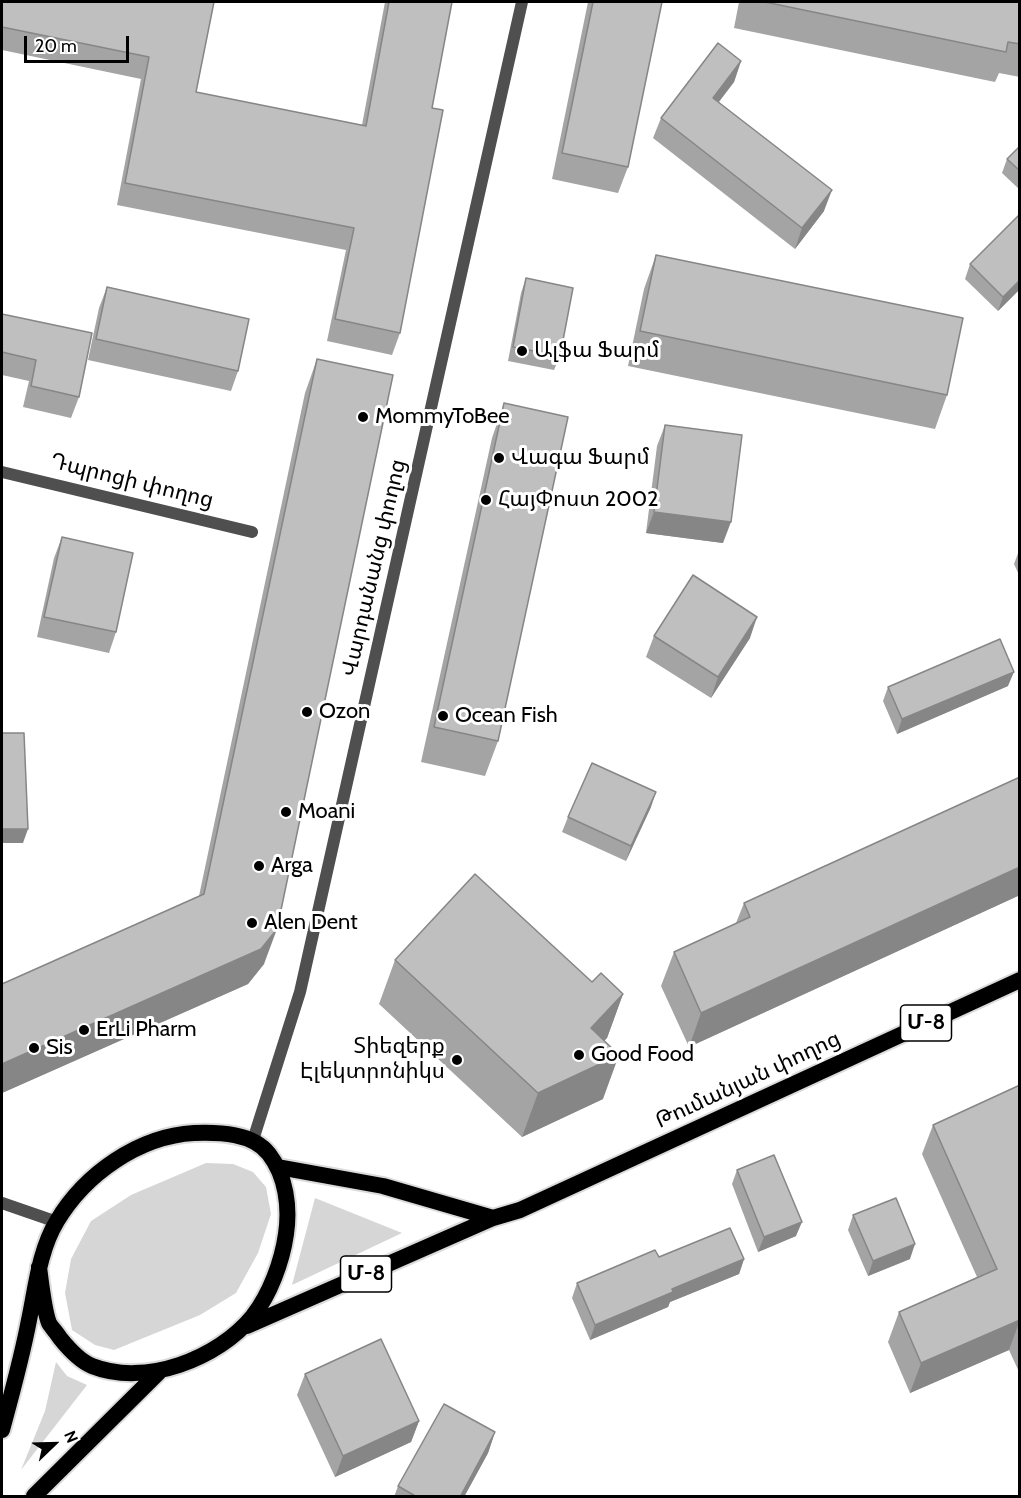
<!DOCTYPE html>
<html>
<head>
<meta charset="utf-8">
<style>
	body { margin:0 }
	#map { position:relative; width:1021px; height:1498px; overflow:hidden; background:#fff; font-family:Cabin,sans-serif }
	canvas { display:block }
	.frame { position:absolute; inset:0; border:3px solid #000; pointer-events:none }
	.north { position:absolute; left:24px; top:1414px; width:60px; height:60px; -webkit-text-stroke:4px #fff; paint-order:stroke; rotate:67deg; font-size:16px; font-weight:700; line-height:24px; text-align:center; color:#000 }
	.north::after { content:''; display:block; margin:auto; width:21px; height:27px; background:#000; clip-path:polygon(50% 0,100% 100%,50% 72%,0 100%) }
	.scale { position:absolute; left:24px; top:36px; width:105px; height:27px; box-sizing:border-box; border:3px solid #000; border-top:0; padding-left:8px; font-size:18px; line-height:21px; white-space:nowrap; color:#000; -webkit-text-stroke:4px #fff; paint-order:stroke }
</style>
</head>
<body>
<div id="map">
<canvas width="1021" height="1498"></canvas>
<div class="frame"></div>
<div class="north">N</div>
<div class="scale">20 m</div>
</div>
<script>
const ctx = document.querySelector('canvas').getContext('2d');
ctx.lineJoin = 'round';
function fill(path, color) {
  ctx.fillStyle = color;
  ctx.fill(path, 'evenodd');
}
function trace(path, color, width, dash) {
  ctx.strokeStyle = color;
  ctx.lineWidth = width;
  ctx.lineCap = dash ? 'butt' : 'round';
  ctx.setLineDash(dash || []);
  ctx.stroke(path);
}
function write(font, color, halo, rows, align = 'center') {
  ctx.font = font + ' Cabin,"Noto Sans Armenian",sans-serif';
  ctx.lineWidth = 6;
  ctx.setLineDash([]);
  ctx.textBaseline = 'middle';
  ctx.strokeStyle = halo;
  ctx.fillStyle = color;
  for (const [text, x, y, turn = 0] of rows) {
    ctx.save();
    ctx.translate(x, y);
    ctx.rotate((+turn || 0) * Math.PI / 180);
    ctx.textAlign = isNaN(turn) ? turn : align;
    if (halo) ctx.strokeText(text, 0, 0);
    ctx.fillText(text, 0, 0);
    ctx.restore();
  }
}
fill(new Path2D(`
	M206,1163L233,1164L253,1172L266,1187L271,1214L258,1253L236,1293L200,1315L114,1350L95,1345L72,1330L65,1293L71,1259L91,1221L131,1195Z
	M315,1198L402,1233L292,1285Z
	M56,1362L67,1376L87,1385L21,1470L45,1411Z`), '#d6d6d6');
const trunk = new Path2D(`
	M278,1167L383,1186L493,1218
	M247,1326L493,1218L520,1210L1020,980
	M2,1430C12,1393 22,1357 29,1320C36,1287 39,1251 57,1221C85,1174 139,1136 194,1133C219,1132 253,1133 269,1154C286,1176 290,1207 286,1234C282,1262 270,1294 253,1316C218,1359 145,1387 92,1366C80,1361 68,1348 60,1338C57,1333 52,1328 49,1323C44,1311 41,1282 39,1267
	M34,1496L161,1370`);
trace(trunk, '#dbdbdb', 20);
trace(new Path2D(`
	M2,472L252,532
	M2,1203L57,1222`), '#4f4f4f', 12);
trace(new Path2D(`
	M253,1140L300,992L522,2`), '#4f4f4f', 12);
trace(trunk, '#000', 16);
fill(new Path2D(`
	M2,2H214L196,92L362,125L385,2H452L432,108L400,333L392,355L327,341L346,250L117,205L141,79L2,50Z
	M588,2H662L628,167L618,193L552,179Z
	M739,2H1020V77L999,73L995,82L734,28Z
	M741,61L734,82L719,102L824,211L795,249L653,138L661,118Z
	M1020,146V190L1002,173L1007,159Z
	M1020,214V289L998,311L965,279L970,264Z
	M656,255L947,395L935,429L628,366L644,289Z
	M526,278L560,356L554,370L508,361L521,293Z
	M107,287L238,371L231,391L88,360L99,308Z
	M2,314L79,397L71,418L23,407L29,381L2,375Z
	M317,359L264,964L248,984L2,1093V984L199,896L305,393Z
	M504,403L498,741L485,776L421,762L492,438Z
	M665,425L723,543L646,533L657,446Z
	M62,537L116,632L109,653L37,637L54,558Z
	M1020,548V577L1014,564Z
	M654,636L750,638L711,698L646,657Z
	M1008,686L897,734L883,701L888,687Z
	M1020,777V895L689,1047L661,986L674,952L736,923L744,903Z
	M651,807L626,861L562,832L568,817Z
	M395,960L592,982L623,994L607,1038L604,1040L603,1099L522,1137L379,1004Z
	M1020,1085V1374L1009,1350L910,1393L888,1342L899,1312L977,1277L922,1154L933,1125Z
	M737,1170L796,1236L758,1252L732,1184Z
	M853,1215L910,1259L868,1276L848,1230Z
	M659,1257L744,1259L739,1274L670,1302L668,1307L590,1340L572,1298L577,1283Z
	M305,1374L419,1421L411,1442L335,1477L297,1395Z
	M495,1432L488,1453L464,1497H394L398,1486Z`), '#a4a4a4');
fill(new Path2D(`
	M741,61L734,82L706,118L713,98Z
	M832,190L824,211L795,249L802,228Z
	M1020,280V289L998,311L1003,297Z
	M654,512L731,522L723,543L646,533Z
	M757,617L750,638L711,698L718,677Z
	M1014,672L1008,686L897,734L902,719Z
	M656,792L651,807L626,861L631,846Z
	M2,829H28L23,843H2Z
	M1020,867V895L689,1047L701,1013Z
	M277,929L264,964L248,984L2,1093V1064Z
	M623,994L607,1038L575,1072L591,1028Z
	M619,1055L603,1099L522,1137L538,1093Z
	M802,1222L796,1236L758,1252L764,1237Z
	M915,1244L910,1259L868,1276L873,1261Z
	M744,1259L739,1274L670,1302L668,1307L590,1340L595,1325L672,1289Z
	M1020,1320L1009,1350L910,1393L921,1363Z
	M419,1421L411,1442L335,1477L343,1456Z
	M495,1432L488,1453L464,1497H460Z`), '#868686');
const building = new Path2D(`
	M2,2H214L196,92L366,126L389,2H452L432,108L443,110L400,333L335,319L354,228L125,183L149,57L2,27Z
	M593,2H662L628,167L562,153Z
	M765,2H1020V44L1008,42L1006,52Z
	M718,43L741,61L713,98L832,190L802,228L661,118Z
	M1020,146V171L1007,159Z
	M1020,214V280L1003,297L970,264Z
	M656,255L963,318L947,395L640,331Z
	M526,278L573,288L560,356L513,347Z
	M107,287L249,319L238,371L96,339Z
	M2,314L92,333L79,397L31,386L36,360L2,352Z
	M317,359L393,375L277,929L261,949L2,1064V984L204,894Z
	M504,403L568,417L498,741L434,727Z
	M665,425L742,435L731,522L654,512Z
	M62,537L133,553L116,632L44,617Z
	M693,575L757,617L718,677L654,636Z
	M1000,639L1014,672L902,719L888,687Z
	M2,733H24L28,829H2Z
	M592,763L656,792L631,846L568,817Z
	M1020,777V867L701,1013L674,952L750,917L744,903Z
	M475,874L592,982L601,973L623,994L591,1028L619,1055L538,1093L395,960Z
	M1020,1085V1320L921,1363L899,1312L997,1269L933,1125Z
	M774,1155L802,1222L764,1237L737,1170Z
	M896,1198L915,1244L873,1261L853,1215Z
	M730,1228L744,1259L672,1289L673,1292L595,1325L577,1283L655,1250L659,1257Z
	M381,1339L419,1421L343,1456L305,1374Z
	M444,1404L495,1432L460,1497H417L398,1486Z`);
fill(building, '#bfbfbf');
trace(building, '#868686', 1.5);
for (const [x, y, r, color] of [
	[522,351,6,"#000"],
	[363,417,6,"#000"],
	[499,458,6,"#000"],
	[486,500,6,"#000"],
	[307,712,6,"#000"],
	[443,716,6,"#000"],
	[286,812,6,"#000"],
	[259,866,6,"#000"],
	[252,923,6,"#000"],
	[84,1030,6,"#000"],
	[34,1048,6,"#000"],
	[579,1055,6,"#000"],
	[457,1060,6,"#000"]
]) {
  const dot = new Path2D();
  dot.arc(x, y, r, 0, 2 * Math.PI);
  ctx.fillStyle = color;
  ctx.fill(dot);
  trace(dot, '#fff', 2);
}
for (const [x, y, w] of [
	[926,1023,51],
	[366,1274,51]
]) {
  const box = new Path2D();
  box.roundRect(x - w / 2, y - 18, w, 36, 4.5);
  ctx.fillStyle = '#fff';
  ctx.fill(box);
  trace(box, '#000', 1.5);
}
write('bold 21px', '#000', null, [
	["Մ-8",926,1023],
	["Մ-8",366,1274]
]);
write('22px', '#000', '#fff', [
	["Ալֆա Ֆարմ",534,351],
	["MommyToBee",375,417],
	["Վագա Ֆարմ",511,458],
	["ՀայՓոստ 2002",498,500],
	["Ozon",319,712],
	["Ocean Fish",455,716],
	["Moani",298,812],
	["Arga",271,866],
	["Alen Dent",264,923],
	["ErLi Pharm",96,1030],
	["Տիեզերք",445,1047,"right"],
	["Էլեկտրոնիկս",445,1072,"right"],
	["Sis",46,1048],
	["Good Food",591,1055]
], 'left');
write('22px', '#000', '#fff', [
	["Դպրոցի փողոց",132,481,14],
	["Վարդանանց փողոց",374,568,-77],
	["Թումանյան փողոց",748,1080,-25]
]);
</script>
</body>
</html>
